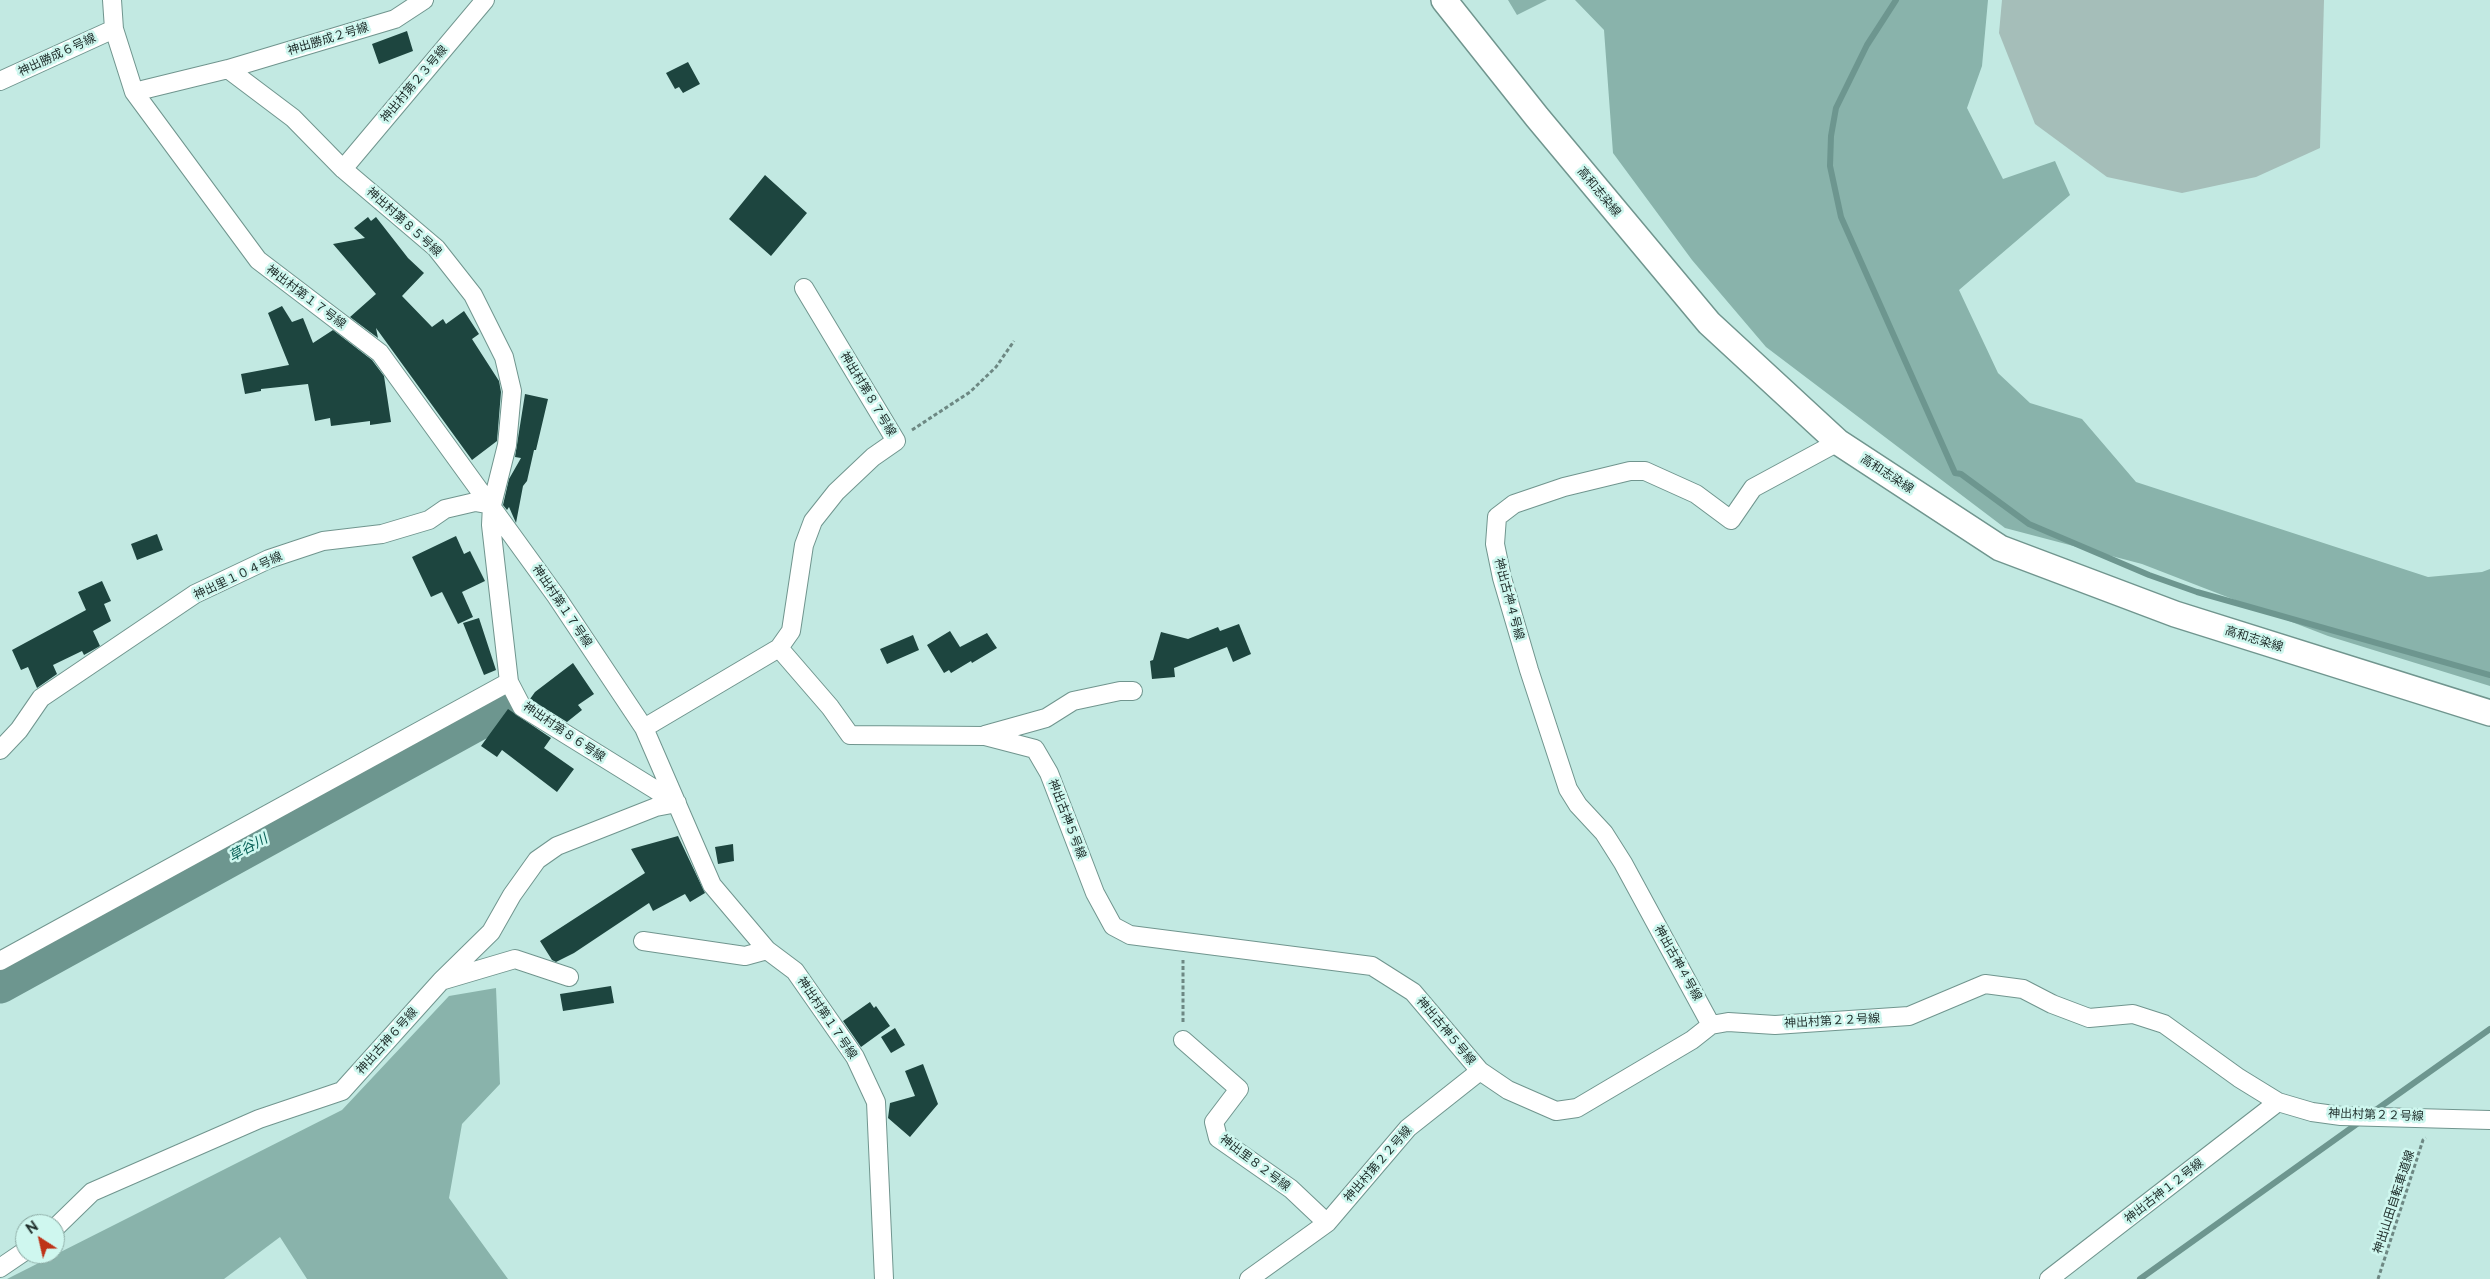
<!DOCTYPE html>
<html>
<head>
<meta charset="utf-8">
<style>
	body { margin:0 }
	#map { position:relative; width:2490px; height:1279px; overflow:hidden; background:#c2e9e2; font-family:Raleway,sans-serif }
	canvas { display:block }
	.north { position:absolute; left:15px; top:1214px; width:50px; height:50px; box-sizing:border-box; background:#cff7ef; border:1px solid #89a7a1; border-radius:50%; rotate:325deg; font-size:14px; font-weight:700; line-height:20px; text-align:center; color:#202f2c }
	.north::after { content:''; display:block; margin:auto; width:18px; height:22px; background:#be3318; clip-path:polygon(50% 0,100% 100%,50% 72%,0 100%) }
</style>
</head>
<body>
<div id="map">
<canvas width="2490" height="1279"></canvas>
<div class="north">N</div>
</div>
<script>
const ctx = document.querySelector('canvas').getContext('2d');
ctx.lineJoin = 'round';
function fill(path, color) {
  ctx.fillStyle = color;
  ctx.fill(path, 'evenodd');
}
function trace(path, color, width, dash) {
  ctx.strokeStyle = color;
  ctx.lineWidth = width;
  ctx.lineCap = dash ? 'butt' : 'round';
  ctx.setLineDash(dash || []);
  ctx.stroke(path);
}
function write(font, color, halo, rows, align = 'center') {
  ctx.font = font + ' Raleway,"Noto Sans JP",sans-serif';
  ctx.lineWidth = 5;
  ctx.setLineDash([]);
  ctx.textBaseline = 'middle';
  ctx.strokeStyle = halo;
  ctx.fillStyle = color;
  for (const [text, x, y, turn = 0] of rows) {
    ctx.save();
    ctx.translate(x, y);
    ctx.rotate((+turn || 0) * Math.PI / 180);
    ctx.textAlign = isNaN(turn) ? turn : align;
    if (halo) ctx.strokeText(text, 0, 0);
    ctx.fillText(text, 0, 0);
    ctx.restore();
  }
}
fill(new Path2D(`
	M2002,0H2324L2320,148L2256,177L2182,193L2107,177L2035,124L1999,33Z`), '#a5beb9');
fill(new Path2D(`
	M1508,0H1547L1517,15Z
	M1575,0H1988L1982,66L1967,108L2003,179L2055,161L2070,195L1959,290L1998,373L2030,403L2082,419L2136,482L2428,577L2482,572L2490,569V686L2328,636L2142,564L2005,528L1766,347L1692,260L1613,153L1604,30Z
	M496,988L500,1084L462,1124L449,1198L508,1279H307L280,1237L224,1279H7L342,1110L449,996Z`), '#89b3ab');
trace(new Path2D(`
	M1896,0L1867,45L1836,108L1831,136L1830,166L1841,217L1955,473L1961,474L2029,524L2149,575L2197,592L2490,675
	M2373,1112L2490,1029
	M2140,1279L2361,1121`), '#6d968f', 6);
trace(new Path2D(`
	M0,984L496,711`), '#6d968f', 39);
fill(new Path2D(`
	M407,31L413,51L379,64L372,44Z
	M688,62L700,84L683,93L679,87L675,89L666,73Z
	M765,175L807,213L771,256L729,219Z
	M368,217L371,221L376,217L408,258L424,273L402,296L432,327L443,319L446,324L464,311L479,334L472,339L499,381L501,392L497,441L472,460L376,328L378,338L350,317L376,294L333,244L365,238L354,228Z
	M282,306L292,322L303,318L313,343L333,330L372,360L384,376L391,422L370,425V421L331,426L330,418L315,421L308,384L261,389V391L245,394L241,374L289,365L268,313Z
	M525,394L548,399L536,450H534L527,481L523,486L516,523L509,507L507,510L503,505L509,479L521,458L515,457Z
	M157,534L163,550L137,560L131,544Z
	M456,536L464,554L470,551L485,581L462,592L473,617L458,624L442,592L431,597L412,557Z
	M102,581L111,601L104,604L111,621L93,631L100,646L84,655L82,651L53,665L57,674L37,688L28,667L21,670L12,650L86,610L78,592Z
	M479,618L496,670L484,675L463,623Z
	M1239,624L1251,654L1233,662L1227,647L1174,668L1175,677L1152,679L1150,661L1153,660L1161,632L1188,639L1218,627L1220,631Z
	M950,631L960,647L987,633L997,648L972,663L971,661L951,673L949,670L944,673L927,645Z
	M913,635L919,650L887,664L880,649Z
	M573,663L594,694L578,705L582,710L567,722L530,699L535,692Z
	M508,709L551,738L544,748L574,769L557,792L502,750L497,757L481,746Z
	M678,836L705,893L690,902L685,894L653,911L649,903L574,953L556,962L552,960L540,941L645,873L631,849Z
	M733,844L734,861L718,864L715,847Z
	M611,986L614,1003L563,1011L560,994Z
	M870,1002L874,1008L876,1006L890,1026L861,1047L843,1021Z
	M895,1028L905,1045L891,1053L881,1037Z
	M923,1064L938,1104L910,1137L888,1118L890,1103L915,1096L905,1071Z`), '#1d453f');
const street = new Path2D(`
	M112,0L114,29L134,92L258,260L380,353L556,596L644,728L712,885L767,950L795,971L855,1057L876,1102L884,1279
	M228,69L395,19L424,0
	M0,81L114,29
	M134,92L228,69L293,118L343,169L436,248L473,295L504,357L512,391L507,445L492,505L491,525L509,682L522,707L677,803
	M343,169L485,0
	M779,648L791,631L804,545L813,521L836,492L873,457L896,441L804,288
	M644,728L779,648L830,707L850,735L985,736L1035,749L1049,773L1095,893L1113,926L1130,935L1372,966L1413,992L1480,1071
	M985,735L1046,718L1073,701L1120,691H1133
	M0,750L19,730L41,698L195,594L269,559L323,541L382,534L429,520L445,509L475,502L492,505
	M643,941L745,956L767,950
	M0,961L509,682
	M444,980L515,959L569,977
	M1711,1025L1623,863L1604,833L1578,805L1568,789L1529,670L1502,578L1495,544L1497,517L1514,504L1564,487L1630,471H1645L1696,494L1731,520L1753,488L1838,442
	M1183,1040L1239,1089L1214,1122L1218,1138L1291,1189L1327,1223
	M55,1228L92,1192L259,1119L342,1091L441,981L491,932L512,895L537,860L557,846L656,807L677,803
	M0,1268L25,1251
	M1249,1279L1327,1223L1408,1128L1480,1071L1508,1090L1556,1111L1577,1108L1692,1040L1711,1025L1728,1022L1775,1025L1909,1016L1985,984L2023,989L2052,1004L2089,1018L2133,1014L2164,1024L2239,1078L2278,1102L2312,1112L2341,1116L2490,1120
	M2049,1279L2278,1102`);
const secondary = new Path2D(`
	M1444,0L1537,117L1709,323L1838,442L2000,548L2175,614L2490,713`);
trace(street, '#70958e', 20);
trace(secondary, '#70958e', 28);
trace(new Path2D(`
	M912,430L970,392L996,367L1014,341
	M1183,1022V960
	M2378,1279L2423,1140L2426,1138`), '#6d8883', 3, [4, 2.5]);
trace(street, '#fff', 18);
trace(secondary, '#fff', 25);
write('12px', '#202f2c', '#cff7ef', [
	["神出勝成２号線",328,39,-17],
	["神出勝成６号線",57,55,-25],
	["神出村第２３号線",414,84,-50],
	["高和志染線",1599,192,50],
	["神出村第８５号線",404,222,42],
	["神出村第１７号線",306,297,37],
	["神出村第８７号線",868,394,59],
	["高和志染線",1887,474,33],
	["神出里１０４号線",238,576,-25],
	["神出古神４号線",1509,599,75],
	["神出村第１７号線",562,606,56],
	["高和志染線",2254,639,17],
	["神出村第８６号線",564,732,34],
	["神出古神５号線",1067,819,69],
	["神出古神４号線",1678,963,61],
	["神出村第１７号線",827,1018,56],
	["神出村第２２号線",1832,1021,-3],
	["神出古神５号線",1446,1031,50],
	["神出古神６号線",387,1041,-48],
	["神出村第２２号線",2376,1115,2],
	["神出里８２号線",1255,1163,37],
	["神出村第２２号線",1378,1164,-49],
	["神出古神１２号線",2164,1191,-38],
	["神出山田自転車道線",2394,1202,-72]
]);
write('italic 14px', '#065f55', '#cff7ef', [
	["草谷川",248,848,-29]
]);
</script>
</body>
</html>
